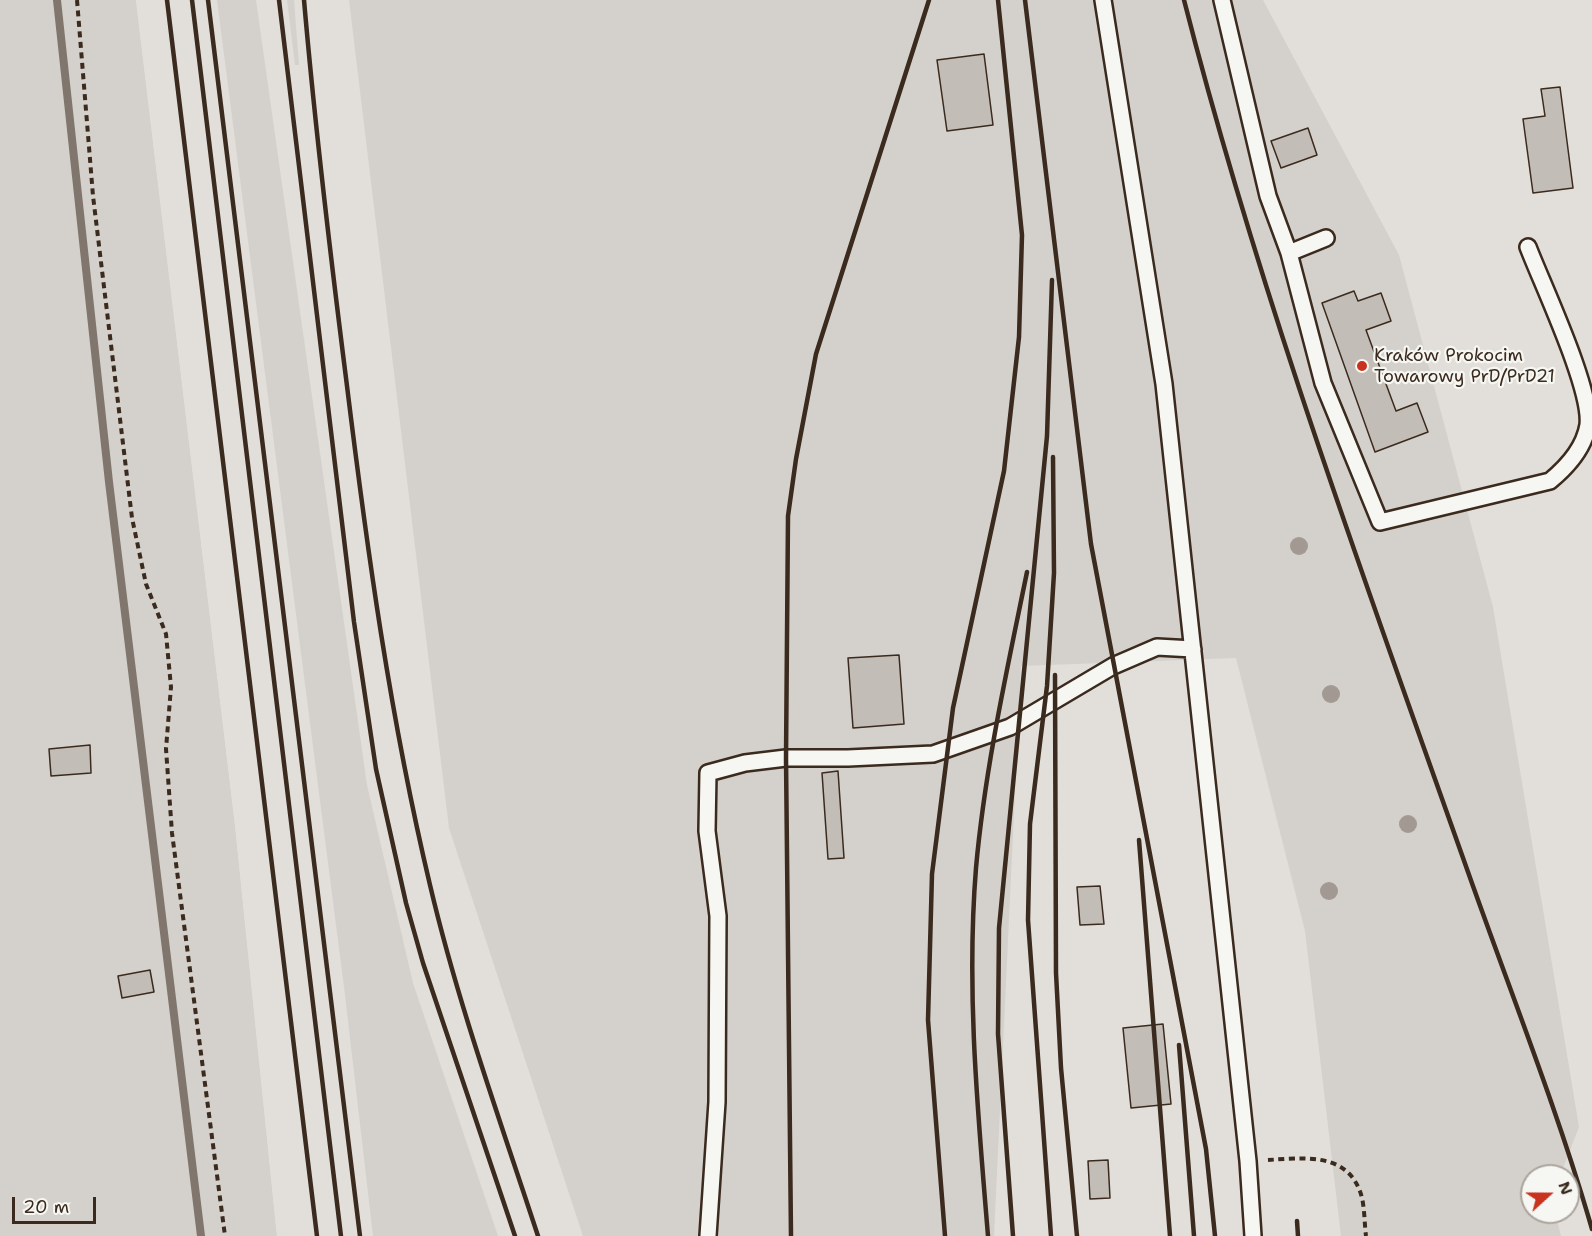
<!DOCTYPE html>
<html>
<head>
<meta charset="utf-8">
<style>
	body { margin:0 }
	#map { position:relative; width:1592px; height:1236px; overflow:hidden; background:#efeeea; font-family:"Shantell Sans",sans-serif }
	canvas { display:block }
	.north { position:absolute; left:1520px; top:1164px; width:60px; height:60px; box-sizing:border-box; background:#f6f6f2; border:2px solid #aba49d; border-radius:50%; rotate:69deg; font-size:16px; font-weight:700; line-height:24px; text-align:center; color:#3b2a1e }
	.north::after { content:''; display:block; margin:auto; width:21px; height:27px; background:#c8321e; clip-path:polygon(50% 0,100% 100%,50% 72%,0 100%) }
	.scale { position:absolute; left:12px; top:1197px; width:84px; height:27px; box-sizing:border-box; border:3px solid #3b2a1e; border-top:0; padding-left:8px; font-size:18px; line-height:21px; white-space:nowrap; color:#3b2a1e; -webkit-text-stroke:4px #f6f6f2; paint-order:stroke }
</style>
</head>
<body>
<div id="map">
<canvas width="1592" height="1236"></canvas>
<div class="north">N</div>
<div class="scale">20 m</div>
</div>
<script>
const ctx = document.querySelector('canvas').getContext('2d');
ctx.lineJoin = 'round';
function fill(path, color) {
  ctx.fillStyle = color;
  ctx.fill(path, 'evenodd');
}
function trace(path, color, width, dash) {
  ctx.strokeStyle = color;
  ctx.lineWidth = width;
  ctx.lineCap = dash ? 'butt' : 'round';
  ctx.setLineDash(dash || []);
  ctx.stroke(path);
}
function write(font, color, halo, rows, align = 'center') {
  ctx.font = font + ' "Shantell Sans",sans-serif';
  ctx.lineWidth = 4.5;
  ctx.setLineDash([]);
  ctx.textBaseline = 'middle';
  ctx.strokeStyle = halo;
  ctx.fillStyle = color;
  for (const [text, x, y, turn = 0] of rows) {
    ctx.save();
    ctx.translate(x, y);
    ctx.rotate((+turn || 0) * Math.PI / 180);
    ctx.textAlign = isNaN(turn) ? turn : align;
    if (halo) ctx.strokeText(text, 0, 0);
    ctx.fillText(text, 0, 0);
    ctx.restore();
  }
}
fill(new Path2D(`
	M136,0H1592V1236H277L235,825ZM1532,1176H1568V1212H1532Z`), '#e2dfdb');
fill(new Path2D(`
	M0,0H136L235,825L277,1236H0Z
	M217,0H256L367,785L413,983L498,1236H373L345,995Z
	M287,0H294L299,65H295Z
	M349,0H1263L1399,255L1493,607L1579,1127L1560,1176H1532V1212H1555L1561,1236H1341L1305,931L1236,658L1021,666L994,1236H583L449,828Z`), '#d4d1cc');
trace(new Path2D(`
	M57,0L109,482L201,1236`), '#81766d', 8);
const building = new Path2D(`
	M984,54L993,125L947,131L937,60Z
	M1560,87L1573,188L1533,193L1523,119L1545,116L1541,89Z
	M1308,128L1317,155L1281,168L1271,141Z
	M1354,291L1358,301L1381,293L1391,321L1366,330L1396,411L1417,403L1428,432L1375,452L1322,303Z
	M899,655L904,724L853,728L848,658Z
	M90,745L91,773L51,776L49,749Z
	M838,771L844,858L828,859L822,773Z
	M1100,886L1104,924L1080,925L1077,887Z
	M150,970L154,992L122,998L118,976Z
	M1163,1024L1171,1104L1131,1108L1123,1028Z
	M1108,1160L1110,1198L1090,1199L1088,1161Z`);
fill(building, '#c2bdb7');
trace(building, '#3b2a1e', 1.5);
const lane = new Path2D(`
	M1103,0L1164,384L1248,1161L1253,1236
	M1222,0L1268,196L1289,253L1326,238
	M1289,253L1323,383L1380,522L1550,481C1567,467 1584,449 1588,425C1592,389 1543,286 1528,247
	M708,1236L717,1102L718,916L707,831L708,773L745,763L786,758H848L933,754L1010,727L1113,666L1157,647L1193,649`);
trace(lane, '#3b2a1e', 20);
trace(new Path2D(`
	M77,0L93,196L132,518L146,584L166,634L171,687L166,749L172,833L225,1236
	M1268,1160C1301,1158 1344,1152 1359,1189C1365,1202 1364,1221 1366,1236`), '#3b2a1e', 4, [6, 4.5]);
trace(lane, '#f6f6f2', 15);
trace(new Path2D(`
	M167,0L317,1236
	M192,0L341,1236
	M208,0L360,1236
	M279,0L354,622L376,769L406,903L423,963L515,1236
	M304,0C315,127 330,252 346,378C367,549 390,717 430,885C458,1004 500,1120 538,1236
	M1025,0L1091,544L1206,1149L1215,1236
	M1184,0C1260,297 1366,584 1468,872C1510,991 1557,1108 1592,1229
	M1055,675L1056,973L1061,1068L1077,1236
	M1139,840L1170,1236
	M1179,1045L1194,1236
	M1297,1221L1298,1236
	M791,1236L786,758L788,516L796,459L816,354L929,0
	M945,1236L928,1020L932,874L953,708L1004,471L1019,337L1022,235L998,0
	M988,1236C978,1114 966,991 976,868C985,768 1007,670 1027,572
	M1013,1236L998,1034L999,928L1047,436L1052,280
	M1051,1236L1028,920L1030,824L1047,686L1054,573L1053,457`), '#3b2a1e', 4.5);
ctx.fillStyle = '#a19992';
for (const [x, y] of [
	[1299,546],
	[1331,694],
	[1408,824],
	[1329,891]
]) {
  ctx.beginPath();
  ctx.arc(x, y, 9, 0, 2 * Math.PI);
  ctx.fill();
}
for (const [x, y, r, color] of [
	[1362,366,6,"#c8321e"]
]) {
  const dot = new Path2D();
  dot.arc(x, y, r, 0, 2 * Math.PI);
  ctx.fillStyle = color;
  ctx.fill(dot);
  trace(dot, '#f6f6f2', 2);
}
write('18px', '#3b2a1e', '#f6f6f2', [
	["Kraków Prokocim",1374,356],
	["Towarowy PrD/PrD21",1374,377]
], 'left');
</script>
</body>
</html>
